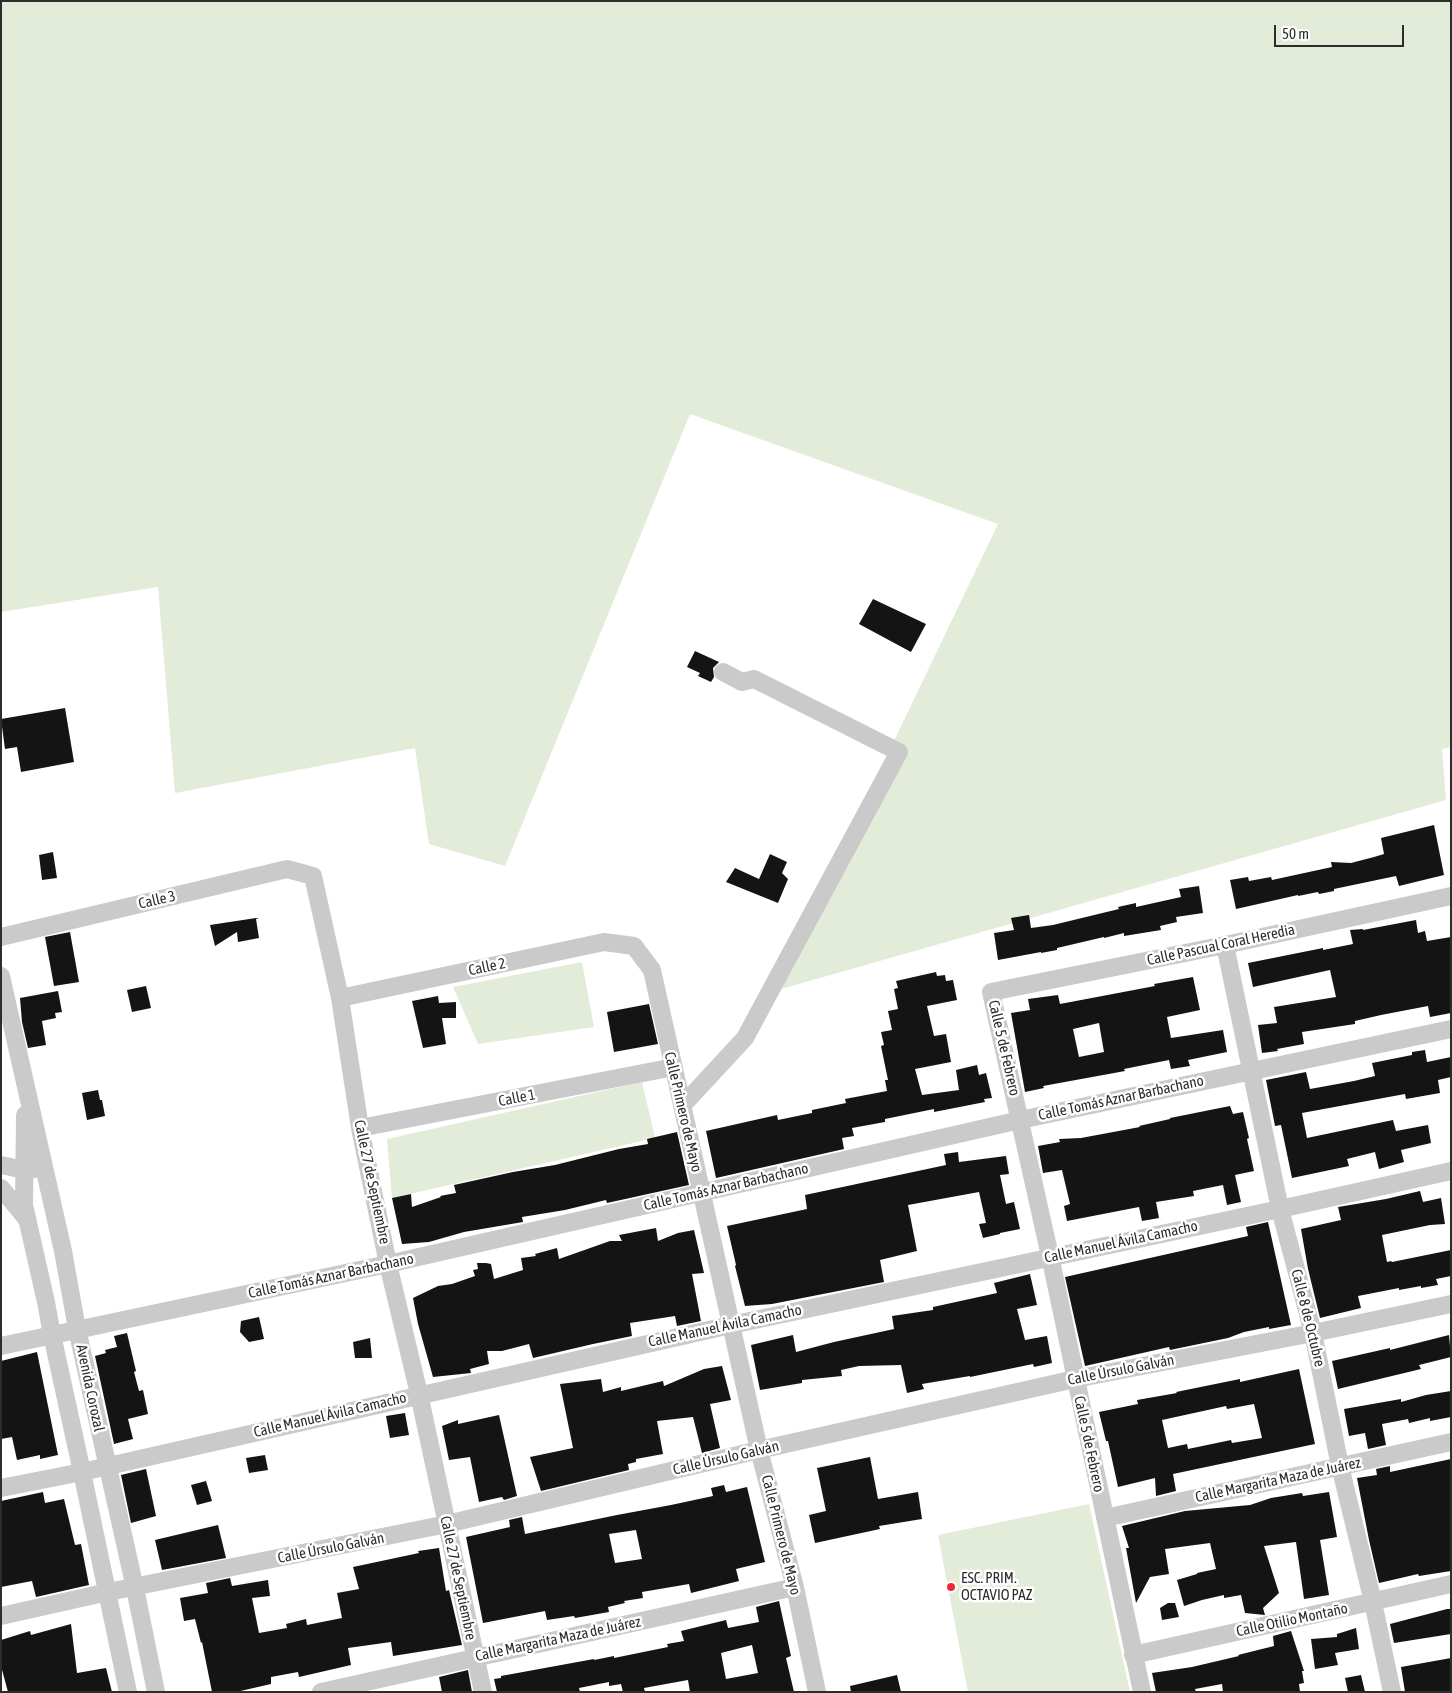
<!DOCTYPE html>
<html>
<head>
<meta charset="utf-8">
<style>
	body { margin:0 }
	#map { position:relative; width:1452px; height:1693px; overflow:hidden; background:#fff; font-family:"Asap Condensed",sans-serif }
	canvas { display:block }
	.frame { position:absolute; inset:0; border:2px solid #2d2d2d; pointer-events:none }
	.scale { position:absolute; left:1274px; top:25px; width:130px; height:22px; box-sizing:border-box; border:2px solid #2d2d2d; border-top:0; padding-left:6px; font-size:15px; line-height:18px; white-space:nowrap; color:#2d2d2d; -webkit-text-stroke:4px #fff; paint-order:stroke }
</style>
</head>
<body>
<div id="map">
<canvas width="1452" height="1693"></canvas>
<div class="frame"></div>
<div class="scale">50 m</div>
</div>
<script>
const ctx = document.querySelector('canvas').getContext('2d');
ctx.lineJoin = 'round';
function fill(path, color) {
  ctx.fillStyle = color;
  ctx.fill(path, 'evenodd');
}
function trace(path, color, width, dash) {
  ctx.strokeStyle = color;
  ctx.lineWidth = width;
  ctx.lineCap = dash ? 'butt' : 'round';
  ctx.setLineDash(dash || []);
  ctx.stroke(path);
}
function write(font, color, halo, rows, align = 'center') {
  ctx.font = font + ' "Asap Condensed",sans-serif';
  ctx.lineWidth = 5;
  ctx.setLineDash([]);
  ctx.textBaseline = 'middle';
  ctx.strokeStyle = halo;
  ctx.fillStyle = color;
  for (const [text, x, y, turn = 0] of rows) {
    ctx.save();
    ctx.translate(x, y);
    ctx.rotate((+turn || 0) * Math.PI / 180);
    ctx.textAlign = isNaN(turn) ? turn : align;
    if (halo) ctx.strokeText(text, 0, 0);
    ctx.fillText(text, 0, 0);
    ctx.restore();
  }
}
fill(new Path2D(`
	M1,1H1451V747L1442,749L1446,800L774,991L998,524L690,414L505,866L429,844L415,748L175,793L158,587L1,612Z
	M582,962L594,1027L478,1044L453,987Z
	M642,1082L655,1138L392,1198L387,1139Z
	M1089,1504L1130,1692H968L938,1535Z`), '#e3ebd9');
fill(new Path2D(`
	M873,599L926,624L911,652L859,624Z
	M695,651L719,662L713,668L714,677L711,682L698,676L700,673L687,667Z
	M65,708L74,762L21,772L17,747L5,749L1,719Z
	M1434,825L1444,875L1399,886L1396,876L1334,889V891L1319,894L1318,892L1298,896V895L1236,909L1230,880L1248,877L1249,881L1271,877L1272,880L1332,867L1331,862L1351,863L1374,857L1384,854L1381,838Z
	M53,852L57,878L42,880L39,855Z
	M770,854L787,862L782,873L788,879L778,903L726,882L735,868L759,879Z
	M1199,886L1203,913L1176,917L1177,922L1160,926L1161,930L1124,936V933L1104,938V937L1057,948V950L1041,953V952L998,960L994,933L1014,930L1011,918L1029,915L1031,928L1053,925L1119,909L1118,907L1136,903V907L1181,897L1179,889Z
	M256,918H259L256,919L259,938L238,942L237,932L215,946L210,925Z
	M1416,920L1418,933L1425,931L1427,941L1451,937V1013L1430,1017L1428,1006L1381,1015L1355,1021V1024L1302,1032L1304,1044L1277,1049L1278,1051L1262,1053L1258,1025L1277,1023L1274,1007L1336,997L1330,970L1253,987L1248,963L1323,948V950L1353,944L1350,930L1363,929V930Z
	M70,932L79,982L54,986L45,937Z
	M936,972L937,976L945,975L946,981L953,980L957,1000L927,1006L934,1036L946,1034L951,1062L915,1069L922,1095L959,1090L956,1070L977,1065L979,1075L986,1073L992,1098L984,1099L985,1102L934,1112V1109L885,1119V1122L852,1128L854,1136L842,1138L844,1149L716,1178L706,1131L777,1115L778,1120L812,1113V1110L846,1103L845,1099L887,1091L885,1080H888L881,1046L884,1045L881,1032L892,1030L888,1011L898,1009L894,989L898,988L896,981Z
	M1193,977L1200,1010L1167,1017L1171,1038L1223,1030L1227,1052L1188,1060L1190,1066L1171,1069L1169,1060L1124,1069L1125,1071L1043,1086L1044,1088L1025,1092L1011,1013L1030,1010L1028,999L1058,995L1060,1004L1155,986L1154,984ZM1099,1023L1104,1052L1079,1057L1073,1029Z
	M146,986L151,1008L132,1012L127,990Z
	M58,991L62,1012L55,1013L56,1018L42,1021L46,1045L28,1048L22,1022L20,998Z
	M438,996L439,1003L456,1002V1018H442L446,1044L423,1048L412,1001Z
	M649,1004L658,1044L614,1052L607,1012Z
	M1425,1050L1427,1062L1451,1057V1077L1438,1080L1440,1093L1406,1099L1405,1094L1302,1113L1307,1138L1393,1120L1396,1131L1428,1125L1431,1143L1401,1150L1404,1162L1379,1169L1375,1152L1347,1159L1349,1166L1292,1178L1281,1125L1275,1126L1266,1080L1306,1072L1310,1089L1354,1081L1375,1076L1372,1063L1412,1055V1052Z
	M98,1090L100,1100H102L105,1116L87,1120L82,1093Z
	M1230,1106L1233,1114L1243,1112L1249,1138L1247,1139L1254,1171L1235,1175L1241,1202L1227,1205L1223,1185L1193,1191L1194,1196L1156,1202L1159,1218L1142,1221L1139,1207L1067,1221L1064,1206L1070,1204L1062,1170L1043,1173L1038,1146L1060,1142L1059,1139L1081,1138L1140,1127L1139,1126L1170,1119V1118Z
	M677,1132L689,1185L607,1203L606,1200L565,1210L522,1217L523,1222L464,1232L429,1242L402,1244L392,1198L411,1194L412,1207L441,1197L440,1196L456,1193L454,1185L513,1172L555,1165L619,1149L648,1144L647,1139Z
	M958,1152L959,1162L1006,1156L1009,1174L1000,1175L1006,1204L1014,1202L1020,1229L1000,1233V1234L983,1238L979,1224L986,1223L979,1192L908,1205L917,1251L880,1260L884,1282L772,1304L745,1306L735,1266L736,1265L727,1226L807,1209L805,1195L946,1165L944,1154Z
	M1420,1191L1423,1202L1441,1198L1445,1224L1430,1225L1382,1235L1387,1262L1391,1261L1392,1262L1451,1250V1276L1436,1279L1438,1285L1421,1288V1286L1399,1290V1288L1358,1296L1361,1308L1320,1318L1308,1269L1301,1229L1341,1220L1338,1207L1386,1199Z
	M1268,1222L1291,1325L1269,1329V1327L1244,1332L1228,1338L1170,1350L1169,1347L1085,1366L1065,1277L1248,1236L1246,1227Z
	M656,1228L658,1241L678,1233L694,1230L704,1273L692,1274L701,1321L677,1326L675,1316L630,1323L632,1336L593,1344L533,1358L529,1344L502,1351H487L489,1364L470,1369L471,1373L433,1377L418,1324L413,1298L438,1286L452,1284L475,1276L473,1270L478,1269L477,1263H486L491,1264L494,1279L523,1270L521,1258L536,1256L535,1254L557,1248L559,1259L610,1241H622L619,1235Z
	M1030,1274L1037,1305L1017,1309L1025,1340L1047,1336L1052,1363L1034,1367L1033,1364L970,1377V1376L922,1384L924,1389L907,1393L901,1365L859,1366L841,1370L842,1376L802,1380V1383L760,1390L751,1345L793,1335L796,1352L834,1342L894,1329L892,1316L933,1310V1307L997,1293L994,1283Z
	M259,1317L264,1339L249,1342L240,1332L241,1321Z
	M127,1333L136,1371L134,1372L139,1391L143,1390L148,1414L128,1419L133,1439L114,1444L95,1356L106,1353L105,1350L117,1347L114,1336Z
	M1449,1335L1451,1357L1419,1365L1421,1369L1338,1389L1332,1361L1390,1348V1350Z
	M370,1338L372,1358H355L353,1342Z
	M37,1352L58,1455L40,1459V1455L17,1460L12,1437L1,1439V1361Z
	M722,1366L731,1400L710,1404L720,1448L702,1453L693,1417L657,1421L663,1454L636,1459V1462L628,1464L629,1470L541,1491L530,1457L573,1448L560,1384L601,1379L603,1392L621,1387V1391L663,1381L664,1386L704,1369Z
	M1299,1369L1315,1444L1173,1474L1176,1491L1156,1496L1155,1478L1118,1487L1108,1441H1106L1099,1412L1138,1404L1137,1400L1177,1393L1176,1392L1240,1379V1382ZM1254,1404L1262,1438L1232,1443L1231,1440L1188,1449L1187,1444L1168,1448L1162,1420L1226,1406L1227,1409Z
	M1451,1391V1417L1430,1421V1418L1409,1423L1408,1419L1382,1424L1386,1445L1368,1449L1365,1433L1349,1436L1344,1409L1401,1399V1402L1426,1395Z
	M405,1413L409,1435L390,1438L386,1416Z
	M499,1415L517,1496L504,1500L502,1497L479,1502L470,1457L449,1460L442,1426L458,1420V1424Z
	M265,1455L268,1470L249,1473L246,1458Z
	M870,1457L878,1499L918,1492L922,1519L879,1526L880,1529L815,1543L809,1515L826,1511L817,1468Z
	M1451,1459V1571L1419,1576L1418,1574L1379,1583L1369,1540L1357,1478L1377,1475L1376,1469L1390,1466V1472Z
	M146,1469L156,1516L131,1523L121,1475Z
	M206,1481L212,1501L197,1505L191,1485Z
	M724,1485L726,1492L747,1487L765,1562L736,1569L739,1581L691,1593L689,1584L642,1592L643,1598L624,1601L625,1603L608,1607L609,1612L575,1618L574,1616L547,1620L545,1611L483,1623L466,1537L510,1527L509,1520L522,1517L525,1534L617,1515L671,1505L713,1496L711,1488ZM636,1530L642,1559L615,1563L609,1534Z
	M43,1492L45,1503L64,1499L75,1545L81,1544L89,1585L36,1597L32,1581L1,1587V1501Z
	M1329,1492L1337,1537L1320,1540L1329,1595L1304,1599L1296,1542L1264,1546L1279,1593L1263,1608L1265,1615L1245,1613L1241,1595L1224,1598V1595L1202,1600L1184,1606L1177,1580L1197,1574V1573L1216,1569L1210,1543L1165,1549L1169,1574L1150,1577L1136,1603L1126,1548H1129L1122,1526L1185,1511L1250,1505L1271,1498L1302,1493L1303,1496Z
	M218,1525L226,1558L162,1570L155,1540Z
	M439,1548L446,1591L449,1590L462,1645L393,1656L391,1642L348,1648L351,1665L299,1677L298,1672L271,1677V1684L236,1692H212L202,1642L201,1643L195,1619L184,1621L180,1598L208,1593L206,1583L230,1578L232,1586L268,1580L270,1596L252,1598L259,1633L287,1628L286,1624L306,1619L307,1625L342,1618L337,1593L359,1589L353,1567L419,1553L418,1551Z
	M779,1601L791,1656L786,1658L794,1692H690L688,1680L644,1688L645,1692H623L621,1684L609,1686V1682L579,1688L580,1692H497L494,1679L501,1678V1676L594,1659V1660L614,1656V1658L668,1647L667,1644L684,1641L681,1631L726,1620L728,1628L759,1622L756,1607ZM752,1645L758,1673L726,1679L721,1653Z
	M1168,1603H1175L1179,1617L1162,1620L1160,1608Z
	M1447,1609H1451V1634L1394,1643L1390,1624Z
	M71,1624L77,1673L106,1668L112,1692H8L1,1666V1640L30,1631L31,1635Z
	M1356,1628L1359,1649L1335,1653L1338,1665L1315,1669L1311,1639L1337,1637V1634Z
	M1291,1631L1304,1671H1302L1304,1683L1299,1684L1300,1692H1223L1222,1684L1195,1689L1196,1692H1156L1152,1673L1192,1667L1239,1656L1238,1655L1274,1646L1273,1636Z
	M1451,1658V1692H1405L1401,1667Z
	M468,1670L472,1692H442L439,1677Z
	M897,1675L901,1692H851L850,1686Z
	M1361,1675L1365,1692H1348L1345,1678Z`), '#141414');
trace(new Path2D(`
	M1,937L287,869L313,876L340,998L360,1128L388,1264L419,1394L483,1692
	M1225,945L1280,1209L1313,1333L1340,1466L1373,1602L1392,1692
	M1,976L63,1251L77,1329L135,1588L156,1692
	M340,998L604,942L634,946L652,970L759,1450L795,1587L817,1692
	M682,1106L745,1038L899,752L754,679L742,682L723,672
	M25,1115L24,1205L46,1302L52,1335L82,1472L128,1692
	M360,1128L674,1067
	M1,1165L25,1170L34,1169
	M1,1188L26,1218
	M1,1346L388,1264L1020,1120L1451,1029
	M1,1488L82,1472L731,1325L1280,1209L1451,1171
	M1105,1518L1451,1442
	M1,1616L108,1592L447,1524L759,1450L1075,1379L1313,1333L1451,1304
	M1133,1655L1451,1584
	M321,1692L795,1587
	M1142,1692L1050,1256L991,992L1225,945L1451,896`), '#cacaca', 18);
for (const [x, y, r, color] of [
	[951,1587,5,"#ea2837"]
]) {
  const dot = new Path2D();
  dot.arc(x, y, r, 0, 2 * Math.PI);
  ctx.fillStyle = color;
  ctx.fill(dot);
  trace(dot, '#fff', 2);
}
write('15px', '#2d2d2d', '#fff', [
	["Calle 3",157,900,-13],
	["Calle Pascual Coral Heredia",1221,945,-12],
	["Calle 2",487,967,-12],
	["Calle 5 de Febrero",1004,1048,77],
	["Calle 1",517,1098,-11],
	["Calle Tomás Aznar Barbachano",1121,1098,-12],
	["Calle Primero de Mayo",683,1112,77],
	["Calle 27 de Septiembre",372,1182,78],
	["Calle Tomás Aznar Barbachano",726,1187,-13],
	["Calle Manuel Ávila Camacho",1121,1242,-12],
	["Calle Tomás Aznar Barbachano",331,1276,-12],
	["Calle 8 de Octubre",1308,1318,76],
	["Calle Manuel Ávila Camacho",725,1326,-12],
	["Calle Úrsulo Galván",1121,1370,-11],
	["Avenida Corozal",90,1388,78],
	["Calle Manuel Ávila Camacho",330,1415,-13],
	["Calle 5 de Febrero",1089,1444,78],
	["Calle Úrsulo Galván",726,1458,-13],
	["Calle Margarita Maza de Juárez",1278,1480,-12],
	["Calle Primero de Mayo",781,1535,76],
	["Calle Úrsulo Galván",331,1548,-11],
	["Calle 27 de Septiembre",458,1578,78],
	["Calle Otilio Montaño",1292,1620,-12],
	["Calle Margarita Maza de Juárez",558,1639,-12]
]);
write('15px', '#2d2d2d', '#fff', [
	["ESC. PRIM.",961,1578],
	["OCTAVIO PAZ",961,1595]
], 'left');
</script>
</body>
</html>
